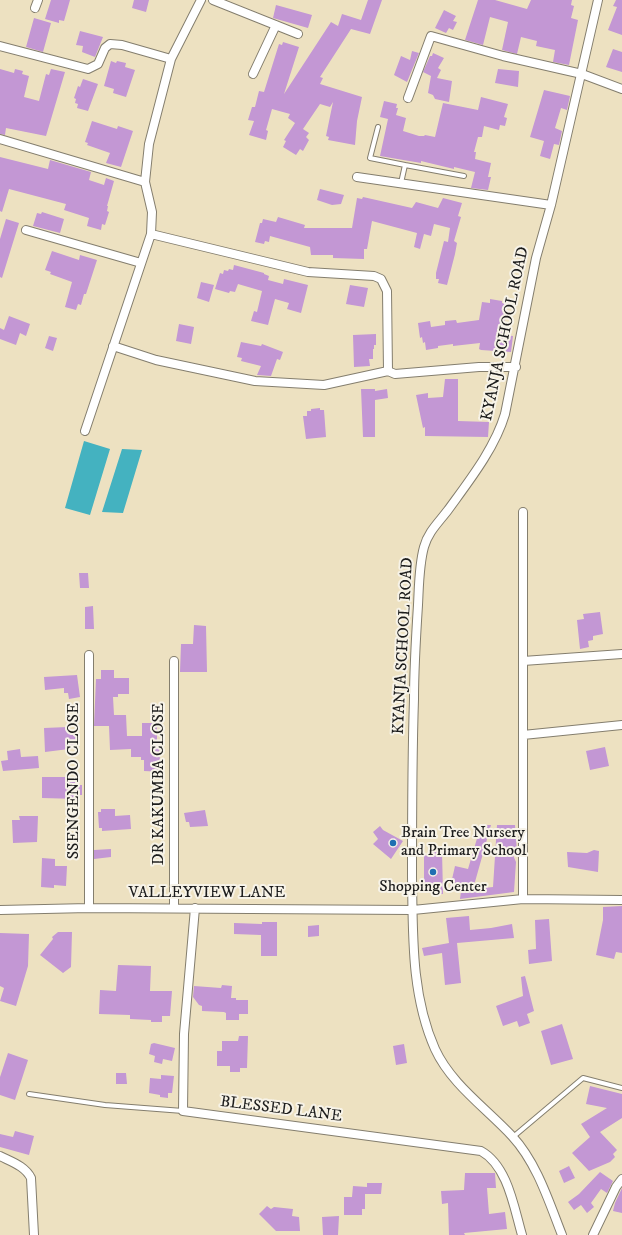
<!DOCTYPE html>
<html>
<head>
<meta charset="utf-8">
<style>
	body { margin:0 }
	canvas { display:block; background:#ede1c1 }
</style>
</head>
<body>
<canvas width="622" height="1235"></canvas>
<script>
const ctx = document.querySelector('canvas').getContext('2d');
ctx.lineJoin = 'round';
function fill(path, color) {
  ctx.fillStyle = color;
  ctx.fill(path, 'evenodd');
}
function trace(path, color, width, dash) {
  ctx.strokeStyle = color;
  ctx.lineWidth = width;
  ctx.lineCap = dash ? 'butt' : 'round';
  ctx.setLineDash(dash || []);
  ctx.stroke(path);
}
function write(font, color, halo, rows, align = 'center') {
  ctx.font = font + ' "IM FELL DW Pica",serif';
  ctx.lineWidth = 4;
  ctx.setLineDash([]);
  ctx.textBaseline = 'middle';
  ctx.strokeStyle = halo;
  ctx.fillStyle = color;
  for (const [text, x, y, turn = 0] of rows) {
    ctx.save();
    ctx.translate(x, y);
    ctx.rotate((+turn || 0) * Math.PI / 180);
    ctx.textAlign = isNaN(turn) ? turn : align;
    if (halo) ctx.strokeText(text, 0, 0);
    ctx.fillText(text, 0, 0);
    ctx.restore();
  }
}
fill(new Path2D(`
	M84,441L110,449L90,515L65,508Z
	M122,449L142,450L123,513L102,512Z`), '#44b2c0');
fill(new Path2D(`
	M51,0H70L64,21L59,20V23L45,19Z
	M134,0H149L146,12L132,8Z
	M368,0H382L370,34L351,29L320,77L323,78L320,84L362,97L357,121L355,145L328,140L329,137L326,136L333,102L330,107L320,104L303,129L309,133L306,137L309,140L303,151L300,149L296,155L283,147L286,141L284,140L295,123L288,118L290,114L272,109L266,130L268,131L266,140L249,135L254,121L248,120L252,107H255L259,91L264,92L279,44L282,45L283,42L299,47L284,94L331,22L338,26L342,14L361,20Z
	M478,0H495L527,9L531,0H572L571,5L574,6L571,18L578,20L569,65L553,62L555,50L536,46L537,41L521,37L517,54L502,50L508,22L490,17L483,45L465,40Z
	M616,0H622V35L608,30L617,7L613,6Z
	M276,5L312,15L308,28L273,18Z
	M444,10L456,16L453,21L457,22L453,30L449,28L446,33L435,28Z
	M34,18L51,23L43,52L26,47Z
	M80,31L103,37L95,57L82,52L83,46L76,45Z
	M613,49L622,52V72L606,67Z
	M412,51L419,53L407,82L394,75L401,56L410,60Z
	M433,53L444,58L438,68L441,70L437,78L452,81L449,102L435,99L433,95L428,93L431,76L423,72L430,56H432Z
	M111,61L116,63L117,61L126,63L125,67L135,70L126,97L113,93L114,89L104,86Z
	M0,69L14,73L15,69L23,71L22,74L29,76L24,97L39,101L46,74L49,75L51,69L65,72L46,136L6,128L5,135L0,134Z
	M498,69L519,71L518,87L495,83Z
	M83,79L98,84L88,111L77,108L78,104L75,103L76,99L74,98L78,86L80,87Z
	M544,90L570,96L567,110L561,108L555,128L562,131L559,145L554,144L550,159L540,156L544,141L530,137Z
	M481,97L508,104L504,117L507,118L505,126L500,125L499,130L484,126L482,137H478L474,152H476L475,159L491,163L488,177H491L488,190L471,188L475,172L454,167V169L421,161V163L380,156L388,119L380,117L384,101L397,104L396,108H398L396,115L406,118L403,131L419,136H424L425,135L435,137L443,103L478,110Z
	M92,121L117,129L118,126L133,131L121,167L106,163L110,153L87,145L88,143L85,142Z
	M0,157L48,169L50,160L91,172L89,180L104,185L106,178L114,181L107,206H108L107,211L109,212L105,225L102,224L101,230L87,226L89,218L64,210L66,204L9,189L2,212L0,211Z
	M320,189L344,195L341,204L332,205L317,200Z
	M363,197L412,208L416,202L438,208L443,198L462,203L458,216L461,217L454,241L457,243L455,254L447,285L438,283L439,279H436V273L444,241L448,242L450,228L434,224L431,236L424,234L420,249L414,247L417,233L372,221L367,249H364V259L333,258V255H311L310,247L270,236L269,242L265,241L264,244L255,242L260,223H262L263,219L276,222L278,217L305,225L304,228H352L357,198L362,199Z
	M42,212L64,219L60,233L33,226L37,213L41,214Z
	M6,219L19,223L2,278L0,277V239Z
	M52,251L79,260L80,255L97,260L86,294H84L81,305L78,304L76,310L65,307L72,282L50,274L51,272L45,270Z
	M234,265L264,273V274L269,276L268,280L283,284L284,279L308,285L301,313L287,309L289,303L275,299L268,325L251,321L254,311L257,312L262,291L238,284L235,292L230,291L229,293L215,289L220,273L223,274L224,270L228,271L229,269L233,270Z
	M201,282L214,285L209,302L197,298Z
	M350,285L368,288L364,307L346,304Z
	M490,299L502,301V303L507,304L503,335L513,336L511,352L481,350L479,349L480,343L453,346V344L438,346V348L426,350L425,342L423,343L422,337L420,338L418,323L430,321L431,327L445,325V321L456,320L457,323L479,320L482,302L490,303Z
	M9,316L30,324L26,336L20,333L16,345L0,339V328L4,330Z
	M179,324L194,327L191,344L176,341Z
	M376,334V345H374V349H373V359H369L370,366L354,367L353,335Z
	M49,336L57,338L53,351L45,348Z
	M241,342L261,346L262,344L283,352L280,360L277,359L271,376L257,375L261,366L241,361L242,358L237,357Z
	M445,379H458V421L489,422L488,437L425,436V427L423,428L416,395L428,393V398L443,397Z
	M361,389H375V391L387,389L388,398L375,400V437H363Z
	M320,408V410H324L326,437L306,439L303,416H307V411H311V409Z
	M79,573H88L89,588H80Z
	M93,606L94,629H85V607Z
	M600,612L603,634L593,636V640L588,641L589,647L580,649L577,620L584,619L583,614Z
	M194,625L206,626L207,672H180L181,644H193Z
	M101,670H114V678H129V694H118V697H113L114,715H126L127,736H142V723H157V743H159L160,762H164V772L144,771V760H141V757H131V749L110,750L109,726H94L96,679H101Z
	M77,675L80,697L69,699L68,693H64V688L45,690L44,677Z
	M68,727V732L74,731L75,734L78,733L79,743H76L77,748L45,752L44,728Z
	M605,747L609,766L590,770L586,751Z
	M20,749L21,757L38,756L39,768L3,771L1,761L8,760L7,751Z
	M42,777H70L71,781H75V785H82V795H78V799L42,798Z
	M101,809H115V816L130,815L131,829L102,831V828H99L98,812H101Z
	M205,810L208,826L190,827L189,822H186L184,813Z
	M19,816H38L37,842L13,843L12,820H20Z
	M481,825H491L473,889L493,887L497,825H515L517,852L513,855L516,862L514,892L460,899L461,891L450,888L455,866L468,869Z
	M380,826L383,830L403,841L391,859L373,844L378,839L373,832Z
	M111,849V857L94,859V850Z
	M430,850H442L443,894L429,893V887H424V855L430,856Z
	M594,850L599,851L598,872L568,867L567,852L587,853Z
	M42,858L55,859V866H67L66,886L54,885V888L41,887Z
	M622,906V953L616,952L614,959L596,955L603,920V907Z
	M469,916L470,930L491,928L512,924L514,938L457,943L461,983L445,985L442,953L424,956L422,948L449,943L446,918Z
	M549,919L552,961L529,964L528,950L536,949L535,920Z
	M262,922H277V956H261V935L234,934V923L262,924Z
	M319,925V936L308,937V926Z
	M58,932H72L71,967L63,973L40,955L53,939L52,937Z
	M0,933L29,934L28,966L16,1006L0,1001L4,988L0,986Z
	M118,965L151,966L150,991H172L170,1016H162V1022H151V1020L130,1019V1015L99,1014L100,990L116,991Z
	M525,976L534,1011L527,1014L530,1023L519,1027L517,1021L503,1026L496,1006L523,996L521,977Z
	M222,985L232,986L231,998H236V1000H248V1014H239V1020H226V1013L224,1012L202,1011V1006L199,1005L193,997L194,986L221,988Z
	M562,1024L573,1059L551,1065L541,1031Z
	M239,1036H248L247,1068H240V1072H230V1066H217V1051H222V1041H238Z
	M154,1043L175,1048L172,1061L163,1059L162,1064L154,1062L155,1056L149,1054L151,1044Z
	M404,1044L407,1063L396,1065L393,1046Z
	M8,1053L28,1060L15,1100L0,1095V1077Z
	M116,1073H126L127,1084H116Z
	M161,1075L174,1076L172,1093H168V1098L160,1097V1095L149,1093L150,1078L161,1079Z
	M590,1086L622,1094V1118L600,1132L617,1150L613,1154L615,1157L610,1162L589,1171L572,1153L590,1137L581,1124L607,1108L586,1104Z
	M15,1131L34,1136L29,1155L0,1147V1134L13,1137Z
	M569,1166L575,1178L564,1183L559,1171Z
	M600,1172L613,1181L607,1193L601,1189L591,1203L594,1207L587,1213L581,1205L574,1210L568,1202L579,1194Z
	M465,1173H495L496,1188H487L489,1214L505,1212L507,1229L464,1233L465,1235H449L448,1203L442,1204L441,1191L464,1190Z
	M367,1183H382L381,1194H365V1209H362V1215H344V1197H352L353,1186L367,1187Z
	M622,1188V1213L613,1211L615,1203Z
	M267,1206L271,1209L274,1207L293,1209L292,1216L299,1217L300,1231H276L259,1214Z
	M339,1216L338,1235H323L322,1217Z`), '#c397d4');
const lane = new Path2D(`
	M378,127L370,158L405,165
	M401,183L405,165L464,176
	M29,1094L105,1105L183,1111
	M513,1137L583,1078L622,1088`);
const street = new Path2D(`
	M213,0L298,34
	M35,8L38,0
	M0,46L88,69L98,64L105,48L110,44L122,45L171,59
	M253,74L276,25
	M408,98L431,36L503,56L582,74L622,89
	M0,139L145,182
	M357,177L551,205
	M26,230L141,263
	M151,234L308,272L374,276L381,279L387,291L388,371
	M113,346L156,360L255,381L324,385L388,371L395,374L479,367H516
	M85,431L151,234L152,212L145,182L149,144L171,59L201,0
	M89,655V908
	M174,661V908
	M523,661L622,654
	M523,735L622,725
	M523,899V512
	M195,908L184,1034L183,1111L481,1151C508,1166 514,1208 522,1235
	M0,910L89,908L413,910L523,899L622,900
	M0,1156C12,1162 25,1166 31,1178L34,1235
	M562,1235C549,1202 537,1163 512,1136C486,1108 451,1084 435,1049C411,995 413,935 412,877C412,818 412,758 414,699C414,667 416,636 418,605C419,586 419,565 424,547C428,532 439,522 448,510C469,481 495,448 505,414L536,258L551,205L598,0
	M593,1235L616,1187L622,1179`);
trace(lane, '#847e6e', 6);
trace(street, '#847e6e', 10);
trace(lane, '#fff', 4);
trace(street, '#fff', 8);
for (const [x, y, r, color] of [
	[393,843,4,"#1f6fb2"],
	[433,872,4,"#1f6fb2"]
]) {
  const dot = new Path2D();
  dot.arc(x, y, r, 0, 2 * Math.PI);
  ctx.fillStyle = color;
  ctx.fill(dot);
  trace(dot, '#f7f3e8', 1.5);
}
write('16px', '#1c1c1c', '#f7f3e8', [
	["KYANJA SCHOOL ROAD",506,334,-78],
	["KYANJA SCHOOL ROAD",404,646,-87],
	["SSENGENDO CLOSE",75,781,-90],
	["DR KAKUMBA CLOSE",160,784,-90],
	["VALLEYVIEW LANE",207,894],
	["BLESSED LANE",281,1110,7]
]);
write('16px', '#1c1c1c', '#f7f3e8', [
	["Brain Tree Nursery",401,834],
	["and Primary School",401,852],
	["Shopping Center",433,888,"center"]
], 'left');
</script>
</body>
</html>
